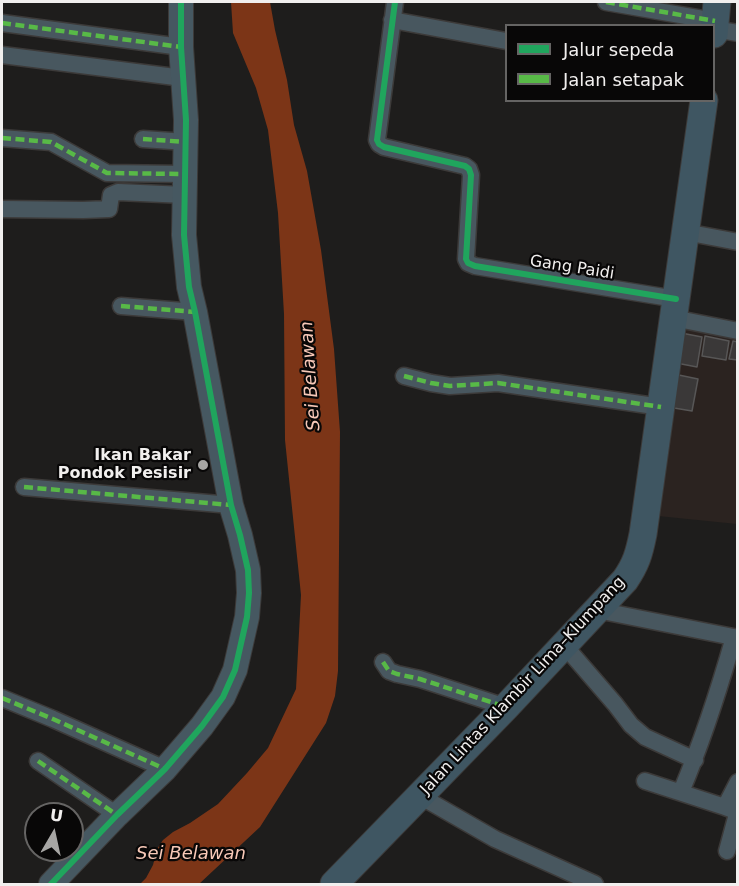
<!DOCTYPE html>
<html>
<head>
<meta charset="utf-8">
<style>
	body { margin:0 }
	#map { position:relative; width:739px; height:886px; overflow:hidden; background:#1e1d1c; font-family:"DejaVu Sans",sans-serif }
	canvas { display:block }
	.frame { position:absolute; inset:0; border:3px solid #f1efee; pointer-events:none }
	.legend { position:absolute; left:505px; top:24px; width:210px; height:78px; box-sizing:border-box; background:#080707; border:2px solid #656463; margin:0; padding:8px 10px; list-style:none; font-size:18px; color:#f1efee }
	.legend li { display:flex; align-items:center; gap:12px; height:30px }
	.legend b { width:30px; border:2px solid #656463 }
	.north { position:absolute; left:24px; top:802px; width:60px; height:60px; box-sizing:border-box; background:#080707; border:2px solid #656463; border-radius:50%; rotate:9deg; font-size:16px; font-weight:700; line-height:24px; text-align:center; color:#f1efee }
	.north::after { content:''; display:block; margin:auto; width:21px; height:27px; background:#a7a6a4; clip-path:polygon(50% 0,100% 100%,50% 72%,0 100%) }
</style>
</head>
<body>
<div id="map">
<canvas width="739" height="886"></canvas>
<div class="frame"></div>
<ul class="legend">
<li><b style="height:8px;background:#20a55d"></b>Jalur sepeda</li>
<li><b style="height:8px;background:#58b947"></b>Jalan setapak</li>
</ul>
<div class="north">U</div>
</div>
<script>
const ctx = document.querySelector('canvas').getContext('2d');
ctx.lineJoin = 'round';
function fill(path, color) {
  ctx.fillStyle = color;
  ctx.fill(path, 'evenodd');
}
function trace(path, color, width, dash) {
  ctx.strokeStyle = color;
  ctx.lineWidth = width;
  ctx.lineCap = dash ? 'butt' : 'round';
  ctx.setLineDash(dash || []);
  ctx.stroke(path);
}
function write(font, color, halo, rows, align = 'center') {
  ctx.font = font + ' "DejaVu Sans",sans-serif';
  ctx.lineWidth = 4.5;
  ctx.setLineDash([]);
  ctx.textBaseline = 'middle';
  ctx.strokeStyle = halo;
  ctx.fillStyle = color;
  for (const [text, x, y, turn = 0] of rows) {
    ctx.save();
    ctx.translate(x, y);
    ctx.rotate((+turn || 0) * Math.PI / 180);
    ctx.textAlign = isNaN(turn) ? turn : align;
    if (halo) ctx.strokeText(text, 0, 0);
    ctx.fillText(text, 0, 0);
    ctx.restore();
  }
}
fill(new Path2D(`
	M675,324L737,335V524L648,515Z`), '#2b2320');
fill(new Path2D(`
	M231,2H270L275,30L287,80L294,125L307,171L321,250L334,349L340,432L338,671L335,696L326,723L260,827L199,884H140L146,878L153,865L157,849L163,840L173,832L190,823L218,804L247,773L268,748L296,689L301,595L285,440L284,314L278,213L268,130L256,88L233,33Z`), '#7c3517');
const building = new Path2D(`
	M676,332L702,337L697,367L671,362Z
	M705,336L729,341L726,360L702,356Z
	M733,341L738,342V360L729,359Z
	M674,374L698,379L692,411L668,407Z`);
fill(building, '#3a3838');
trace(building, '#575656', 1.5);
const street = new Path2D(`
	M395,2L377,140L379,144L384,147L465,166L469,169L471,175L466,259L468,263L475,266L676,299
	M606,2L715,21
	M392,20L506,41
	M2,23L181,47
	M714,29L738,33
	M2,55L183,78
	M2,138L51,142L107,173L185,174
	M143,139L186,142
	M2,209L83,210L109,209L111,195L118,192L185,195
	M685,232L738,242
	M121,306L195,312
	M673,318L738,331
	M404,376L431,383L450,386L498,383L661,407
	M24,487L231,505
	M597,610L738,638
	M564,645L615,704L631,725L645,737L695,760
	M383,662L389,671L397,674L420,679L506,707
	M2,698L53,719L165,769
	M38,761L117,815
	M645,781L725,807
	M681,792C702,742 719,690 734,637
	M420,796L495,839L595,884
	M727,851L737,814L736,811L725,807L738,782`);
const secondary = new Path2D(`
	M51,884L117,815L165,769L202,726L223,697L235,670L247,617L249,593L248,570L240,535L231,505L195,312L189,287L184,235L186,120L181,47V2`);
const primary = new Path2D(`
	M714,34L717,2
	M334,884L506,707L625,580C636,564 639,554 643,534L704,100`);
trace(street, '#3c3a39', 19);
trace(secondary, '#3c3a39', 26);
trace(primary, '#3c3a39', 29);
trace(street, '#48575f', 16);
trace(secondary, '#465861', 24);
trace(primary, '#3f5662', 27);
trace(new Path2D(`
	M606,2L715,21
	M2,23L181,47
	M2,138L51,142L107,173L185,174
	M143,139L186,142
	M121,306L195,312
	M404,376L431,383L450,386L498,383L661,407
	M24,487L231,505
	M383,662L389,671L397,674L420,679L506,707
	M2,698L53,719L165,769
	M38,761L117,815`), '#58b947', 4.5, [9, 4.5]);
trace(new Path2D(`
	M395,2L377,140L379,144L384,147L465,166L469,169L471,175L466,259L468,263L475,266L676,299
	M51,884L117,815L165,769L202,726L223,697L235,670L247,617L249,593L248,570L240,535L231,505L195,312L189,287L184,235L186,120L181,47V2`), '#20a55d', 6);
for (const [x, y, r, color] of [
	[203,465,6,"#a7a6a4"]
]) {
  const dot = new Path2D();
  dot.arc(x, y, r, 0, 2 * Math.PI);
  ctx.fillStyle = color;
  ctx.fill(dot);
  trace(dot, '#080707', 2);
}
write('16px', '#f1efee', '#080707', [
	["Gang Paidi",572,268,9],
	["Jalan Lintas Klambir Lima–Klumpang",523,686,-47]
]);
write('bold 16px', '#f1efee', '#080707', [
	["Ikan Bakar",191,456],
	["Pondok Pesisir",191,474]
], 'right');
write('italic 18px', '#f7c8b7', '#080707', [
	["Sei Belawan",311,376,-94],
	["Sei Belawan",191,854]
]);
</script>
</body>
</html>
